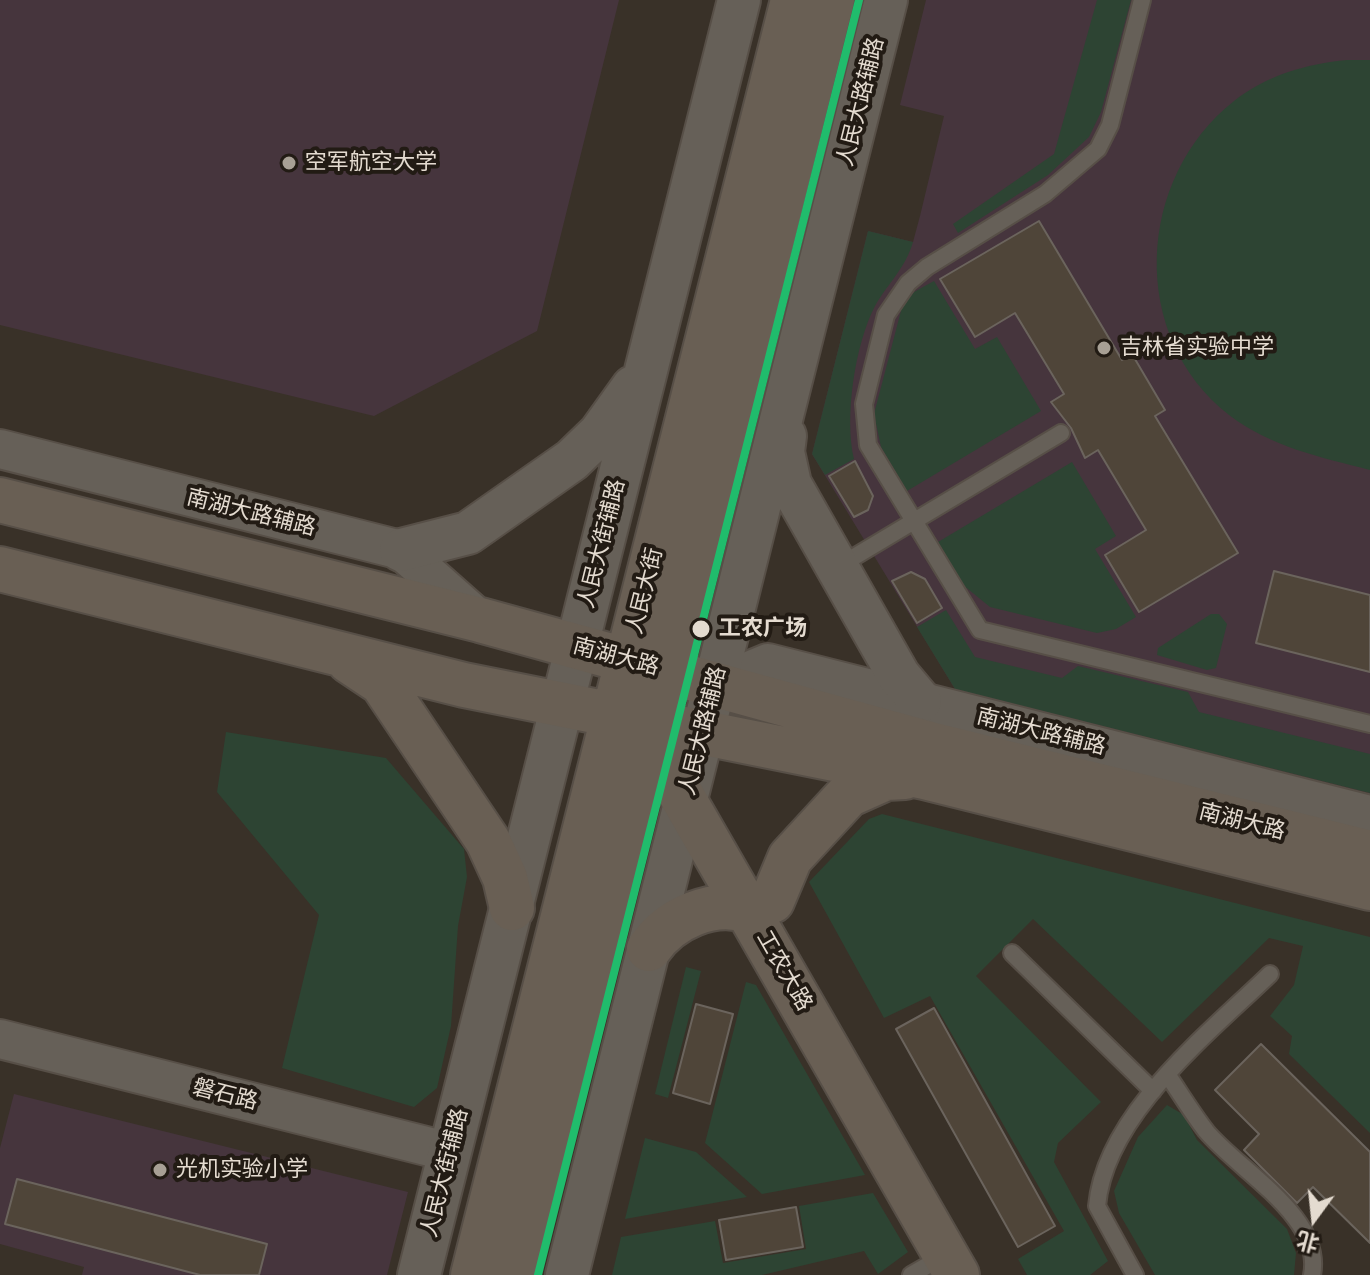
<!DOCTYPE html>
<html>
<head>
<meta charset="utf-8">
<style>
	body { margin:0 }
	#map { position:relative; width:1370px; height:1275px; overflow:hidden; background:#393128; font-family:"IBM Plex Serif","Noto Sans SC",serif }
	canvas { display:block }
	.north { position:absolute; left:1274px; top:1179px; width:80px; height:80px; -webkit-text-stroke:6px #221b14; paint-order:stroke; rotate:195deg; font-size:22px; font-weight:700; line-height:32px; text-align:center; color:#e4dbd0 }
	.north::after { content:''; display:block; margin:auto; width:28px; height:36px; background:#e4dbd0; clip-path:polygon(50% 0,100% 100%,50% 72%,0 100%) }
</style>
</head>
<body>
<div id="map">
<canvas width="1370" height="1275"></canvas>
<div class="north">北</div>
</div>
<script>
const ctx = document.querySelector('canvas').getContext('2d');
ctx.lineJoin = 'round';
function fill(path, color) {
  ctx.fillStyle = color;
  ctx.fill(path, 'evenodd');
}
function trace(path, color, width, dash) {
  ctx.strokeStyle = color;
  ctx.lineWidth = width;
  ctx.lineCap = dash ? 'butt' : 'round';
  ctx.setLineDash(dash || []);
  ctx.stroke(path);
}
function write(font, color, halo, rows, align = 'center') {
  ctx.font = font + ' "IBM Plex Serif","Noto Sans SC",serif';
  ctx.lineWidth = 8;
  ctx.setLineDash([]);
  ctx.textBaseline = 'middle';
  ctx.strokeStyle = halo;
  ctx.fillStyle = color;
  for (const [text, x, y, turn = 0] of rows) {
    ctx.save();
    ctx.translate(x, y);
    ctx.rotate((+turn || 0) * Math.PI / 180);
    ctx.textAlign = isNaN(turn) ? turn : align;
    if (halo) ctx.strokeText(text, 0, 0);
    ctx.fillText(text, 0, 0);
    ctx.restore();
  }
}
fill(new Path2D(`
	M0,0H619L537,331L374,416L0,325Z
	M926,0H1370V793L955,689L812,454L868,231L913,242L920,216L944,116L900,105Z
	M14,1094L408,1192L387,1275H82L84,1267L0,1244V1148Z`), '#46353d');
fill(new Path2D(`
	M1097,0H1131L1101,112L1089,137L1048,175L958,233L953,224L1054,154Z
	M1347,60H1370V470C1320,457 1271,447 1229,415C1128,336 1136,178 1234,101C1267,75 1306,64 1347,60Z
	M868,231L913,242C905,269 888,283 875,306C855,344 844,418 854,459L825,475L812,454Z
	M934,281L975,349L997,337L1041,411L907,491L881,447L874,414L902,307L914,292Z
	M1072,462L1116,536L1095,549L1136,617L1116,629L1097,633L990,607L963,585L938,542Z
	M946,610L975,657L1062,678L1078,666L1188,692L1199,712L1370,754V793L955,689L917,627Z
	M1211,614H1219L1227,624L1216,668L1207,670L1157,655L1158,648Z
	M226,732L386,758L464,849L467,877L458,926L451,1026L437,1088L414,1107L282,1068L319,915L217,792Z
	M882,814L1370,937V1133L1289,1054L1292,1036L1270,1016L1294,985L1303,946L1269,938L1162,1042L1033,919L976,976L1101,1102L1058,1143L1054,1162L1108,1261L1090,1275H1027L1018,1259L1064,1231L930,996L884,1018L809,882L869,819Z
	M686,967L701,971L668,1098L655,1094Z
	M746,982L756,985L865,1175L762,1194L705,1143Z
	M1167,1105L1184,1115L1197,1140L1287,1229L1296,1253L1294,1275H1155L1119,1213L1114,1191L1138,1137Z
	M645,1138L696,1152L747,1197L625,1219Z
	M873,1193L908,1252L878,1274L864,1251L762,1275H612L621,1237L715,1221L723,1263L806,1249L799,1206Z`), '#2d4433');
const building = new Path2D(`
	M1039,221L1122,360L1132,354L1165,410L1155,416L1238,553L1139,612L1105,555L1146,530L1098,450L1085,458L1071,428L1051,402L1064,394L1015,313L975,337L940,279Z
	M855,461L873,496L868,510L854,517L829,476Z
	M1274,571L1370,595V672L1256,643Z
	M911,572L925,579L942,608L917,623L892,581Z
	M696,1004L733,1014L710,1104L673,1093Z
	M934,1008L1055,1226L1018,1247L896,1029Z
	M1261,1044L1370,1152V1243L1313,1187L1297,1203L1244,1150L1259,1134L1215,1090Z
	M17,1179L267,1244L259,1275H200L5,1224Z
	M796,1207L803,1247L726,1260L719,1220Z`);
fill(building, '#4f4539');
trace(building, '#6b645d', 2);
const service = new Path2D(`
	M1142,0L1110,125L1098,149L1045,194L927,267L908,283L886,315L864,404L868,445L980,630L1370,724
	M839,566L1061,433
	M1012,953L1153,1091
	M1167,1074C1180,1093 1192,1113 1206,1131C1239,1171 1324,1217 1312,1275
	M911,1275L944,1256
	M1135,1275L1097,1206C1105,1115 1208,1034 1270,974`);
const tertiary = new Path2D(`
	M0,449L401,550L480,620
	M715,685L768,663L1370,815
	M0,1039L450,1152`);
const secondary = new Path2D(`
	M785,436L783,452L790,484L899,676L920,701
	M401,550L468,533L572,460L600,433L633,387
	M419,1275L739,0
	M567,1275L886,0`);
const primary = new Path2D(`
	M0,500L480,620L930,744L1370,853
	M0,569L464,685L924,777L1370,888
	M349,661L382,683L488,841L505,878L512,908
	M643,721L648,737L957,1275
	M772,901L790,858L848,795L886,778L905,777
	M649,949C670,918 713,899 749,911
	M473,1275L793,0
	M514,1275L832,0`);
trace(service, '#574f47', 20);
trace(tertiary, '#574f47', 42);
trace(secondary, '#574f47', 46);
trace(primary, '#574f47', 48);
trace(service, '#666058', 16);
trace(tertiary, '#666058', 38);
trace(secondary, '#666058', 42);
trace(primary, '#695f54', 44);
trace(new Path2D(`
	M538,1275L859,0`), '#20bc6c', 8);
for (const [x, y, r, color] of [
	[289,163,8,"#a8a095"],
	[1104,348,8,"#a8a095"],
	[701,629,10,"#e4dbd0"],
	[160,1170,8,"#a8a095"]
]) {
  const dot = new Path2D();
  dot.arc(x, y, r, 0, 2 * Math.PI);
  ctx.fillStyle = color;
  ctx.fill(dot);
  trace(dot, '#221b14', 3);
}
write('22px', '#e4dbd0', '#221b14', [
	["人民大路辅路",861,102,-76],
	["南湖大路辅路",251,513,14],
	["人民大街辅路",602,544,-76],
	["人民大街",645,591,-76],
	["南湖大路",616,657,15],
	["人民大路辅路",703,731,-76],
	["南湖大路辅路",1041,732,14],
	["南湖大路",1242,822,14],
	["工农大路",784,971,60],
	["磐石路",225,1095,14],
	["人民大街辅路",445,1173,-76]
]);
write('22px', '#e4dbd0', '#221b14', [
	["空军航空大学",305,163],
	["吉林省实验中学",1120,348],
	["光机实验小学",176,1170]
], 'left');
write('bold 22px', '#e4dbd0', '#221b14', [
	["工农广场",719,629]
], 'left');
</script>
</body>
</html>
